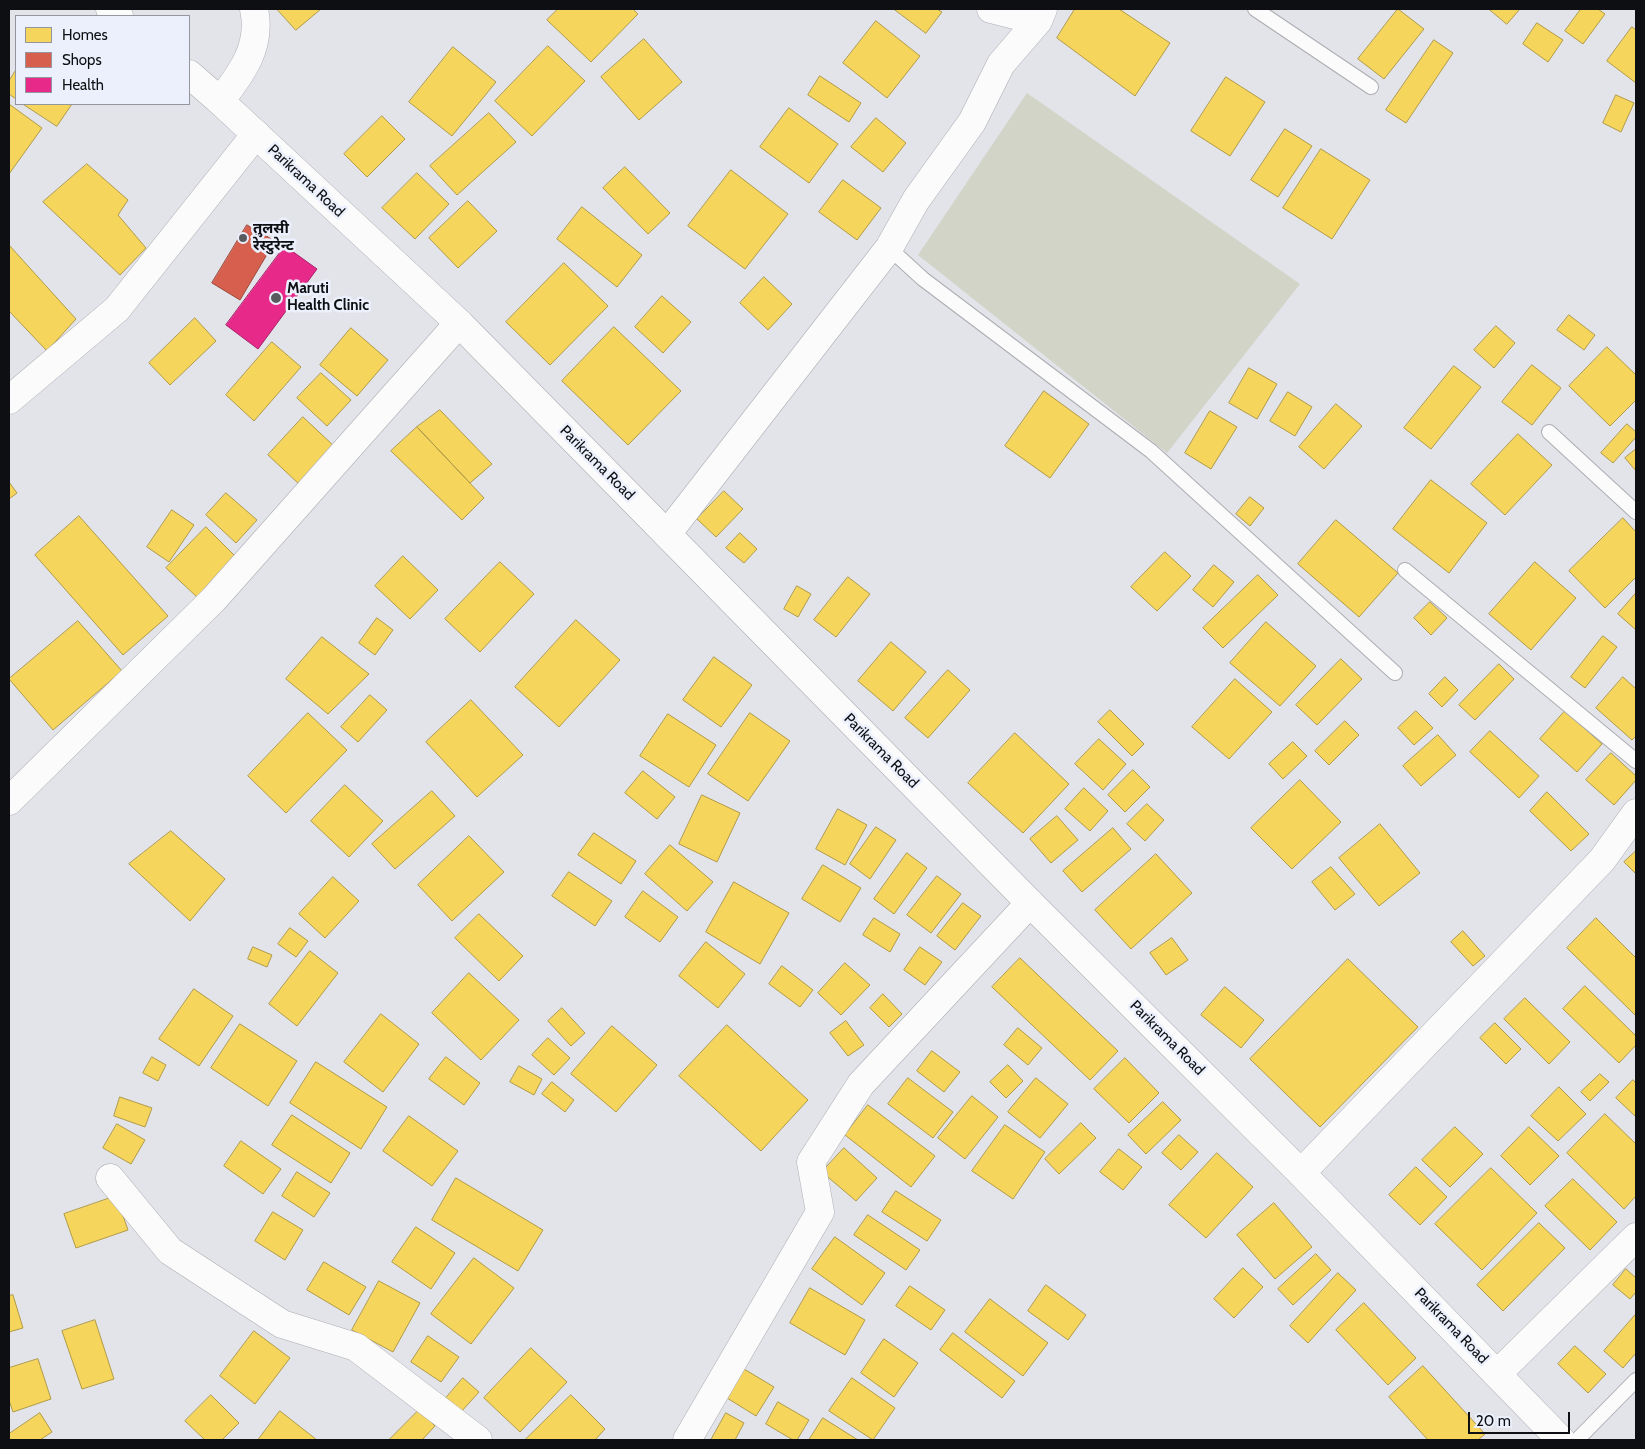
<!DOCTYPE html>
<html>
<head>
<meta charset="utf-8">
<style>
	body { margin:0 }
	#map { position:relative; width:1645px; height:1449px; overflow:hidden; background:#e2e4ea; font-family:Cabin,sans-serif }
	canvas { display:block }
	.frame { position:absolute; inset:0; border:10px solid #0d0f12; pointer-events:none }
	.legend { position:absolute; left:15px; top:15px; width:175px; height:90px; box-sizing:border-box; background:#ecf0fc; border:1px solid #93969e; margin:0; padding:6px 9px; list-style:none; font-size:15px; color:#0d0f12 }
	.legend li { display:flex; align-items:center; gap:10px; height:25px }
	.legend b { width:25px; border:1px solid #93969e }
	.scale { position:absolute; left:1468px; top:1412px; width:102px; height:22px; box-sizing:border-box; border:2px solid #0d0f12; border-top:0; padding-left:6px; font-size:15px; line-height:18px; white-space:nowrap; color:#0d0f12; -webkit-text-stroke:4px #ecf0fc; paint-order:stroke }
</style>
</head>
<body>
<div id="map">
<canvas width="1645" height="1449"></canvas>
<div class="frame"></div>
<ul class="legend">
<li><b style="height:14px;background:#f6d55c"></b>Homes</li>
<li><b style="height:14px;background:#d6604d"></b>Shops</li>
<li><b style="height:14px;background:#e7298a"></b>Health</li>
</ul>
<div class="scale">20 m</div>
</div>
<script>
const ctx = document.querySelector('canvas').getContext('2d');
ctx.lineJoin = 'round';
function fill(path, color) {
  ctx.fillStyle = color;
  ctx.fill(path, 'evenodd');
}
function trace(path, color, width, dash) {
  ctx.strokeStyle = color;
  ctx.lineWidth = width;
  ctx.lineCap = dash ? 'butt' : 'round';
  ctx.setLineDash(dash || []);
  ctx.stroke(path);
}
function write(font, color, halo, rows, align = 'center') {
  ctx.font = font + ' Cabin,"Noto Sans Devanagari",sans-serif';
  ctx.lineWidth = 5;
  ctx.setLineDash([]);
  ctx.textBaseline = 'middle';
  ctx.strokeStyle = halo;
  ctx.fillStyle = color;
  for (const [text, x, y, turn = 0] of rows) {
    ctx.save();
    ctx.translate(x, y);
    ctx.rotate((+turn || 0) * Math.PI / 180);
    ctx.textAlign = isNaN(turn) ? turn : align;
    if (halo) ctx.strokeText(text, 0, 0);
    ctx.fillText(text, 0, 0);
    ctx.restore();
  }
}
fill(new Path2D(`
	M1027,93L1300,284L1167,453L918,255Z`), '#d1d4c7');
const homes = new Path2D(`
	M277,9H321L296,30Z
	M558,9H633L638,14L591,62L547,20Z
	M894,9H937L942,12L926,33Z
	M1075,9H1119L1170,43L1135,96L1057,38Z
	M1398,9L1424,29L1384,79L1358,59Z
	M1489,9H1520L1507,24Z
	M1581,9H1598L1605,14L1583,44L1565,31Z
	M876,21L920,56L887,98L843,63Z
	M1537,23L1563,40L1548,62L1523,44Z
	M1632,27L1636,30V83L1607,61Z
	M644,39L682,82L639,120L601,77Z
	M1434,40L1453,53L1406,123L1386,110Z
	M548,46L585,81L532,136L495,101Z
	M453,47L496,82L452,136L409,102Z
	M16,70V99L9,94V81Z
	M820,76L861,103L849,122L808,95Z
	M1226,77L1265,102L1230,156L1191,131Z
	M1616,95L1634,103L1621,132L1603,123Z
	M9,104L42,128L9,174Z
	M23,104H72L57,126Z
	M789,108L838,144L809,183L760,147Z
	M489,113L516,142L457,195L430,166Z
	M382,116L405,139L367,177L344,154Z
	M876,118L906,143L883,172L851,147Z
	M1285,129L1312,146L1278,197L1251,180Z
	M1321,149L1370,180L1332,239L1283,208Z
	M87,164L128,200L118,215L146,248L120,275L43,202Z
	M625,167L670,213L648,234L603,188Z
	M731,170L788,214L745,269L688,226Z
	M417,173L449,204L415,239L382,208Z
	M843,180L881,208L857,240L819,212Z
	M468,201L497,231L458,268L429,238Z
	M582,207L642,255L617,287L557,239Z
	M9,245L76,319L47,351L9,311Z
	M564,263L608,306L550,365L506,322Z
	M764,277L792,304L768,330L740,303Z
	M662,296L691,322L663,353L635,327Z
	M1569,315L1595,335L1584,350L1557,330Z
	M195,318L216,341L170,385L149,363Z
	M1496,326L1515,343L1494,368L1474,350Z
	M614,327L681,391L628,445L562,381Z
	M351,328L388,360L357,396L320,365Z
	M272,342L301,367L254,421L226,395Z
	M1607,347L1636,375V400L1610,426L1569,386Z
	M1532,365L1561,388L1532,425L1502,402Z
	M1454,366L1481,387L1431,449L1404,428Z
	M1249,368L1277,384L1257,419L1229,403Z
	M321,373L351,400L327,426L297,398Z
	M1044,391L1089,424L1050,478L1005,446Z
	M1288,392L1312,407L1295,436L1270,421Z
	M1336,404L1362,426L1324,469L1299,447Z
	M440,410L492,464L470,483L417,427Z
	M1210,411L1237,427L1211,469L1185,453Z
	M303,417L335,447L300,485L268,455Z
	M1627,424L1636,432V437L1613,463L1601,453Z
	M417,427L484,498L462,520L391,451Z
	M1518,434L1552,465L1505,515L1471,484Z
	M1636,449V471L1625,458Z
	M1431,480L1487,523L1449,573L1393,529Z
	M9,482L17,493L9,499Z
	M724,491L743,509L716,537L697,519Z
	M226,493L257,520L236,543L206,515Z
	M1250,497L1264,508L1250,526L1236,514Z
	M172,510L194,525L169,562L147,547Z
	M79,516L168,616L123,655L35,555Z
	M1623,518L1636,532V577L1605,608L1569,571Z
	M1336,520L1398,573L1359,617L1298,564Z
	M206,527L237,558L198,598L166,568Z
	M740,533L757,549L744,563L726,548Z
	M1165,552L1191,576L1157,611L1131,587Z
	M403,556L438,590L410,619L375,586Z
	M500,562L534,594L480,652L445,619Z
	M1535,562L1576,598L1531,650L1489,614Z
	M1214,565L1234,582L1213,607L1193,590Z
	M1258,575L1278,595L1223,648L1203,628Z
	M848,577L870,594L836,637L814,620Z
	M797,586L811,594L798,617L784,609Z
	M1636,593V630L1618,614Z
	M1430,602L1447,618L1431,635L1414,618Z
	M377,618L393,630L375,655L359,643Z
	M576,620L620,660L559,727L515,687Z
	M78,621L122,671L53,730L9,679Z
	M1266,622L1316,666L1280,706L1230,663Z
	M1603,636L1617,647L1585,688L1571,677Z
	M322,637L369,674L328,714L286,679Z
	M891,642L926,672L893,711L858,681Z
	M714,657L752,685L721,727L683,700Z
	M1341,659L1362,679L1317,725L1296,705Z
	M1499,664L1514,679L1475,720L1459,705Z
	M948,670L970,690L928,738L905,718Z
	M1445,677L1458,690L1442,707L1429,694Z
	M1623,677L1636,689V736L1632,740L1596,708Z
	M1235,679L1272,712L1229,759L1192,727Z
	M370,695L387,710L358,742L341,727Z
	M471,700L523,755L477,797L426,742Z
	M1110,710L1144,744L1132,756L1098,722Z
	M1416,711L1433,728L1414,745L1398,728Z
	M1565,711L1602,744L1577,772L1540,739Z
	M308,713L347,750L286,813L248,776Z
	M750,713L790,741L748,801L708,774Z
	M668,714L716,745L689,787L640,756Z
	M1345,721L1359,735L1329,765L1315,751Z
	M1490,731L1539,776L1519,798L1470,752Z
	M1015,733L1069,784L1023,833L968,783Z
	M1438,735L1456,755L1421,786L1403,766Z
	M1099,739L1126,764L1103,790L1075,764Z
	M1293,742L1307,756L1283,779L1269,764Z
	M1611,753L1636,776V780L1614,805L1586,780Z
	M1133,770L1150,787L1125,812L1108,795Z
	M643,771L675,797L657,819L625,793Z
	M1300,780L1341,822L1292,869L1251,828Z
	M345,785L383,821L349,857L311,821Z
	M1084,788L1108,811L1090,831L1065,809Z
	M432,791L455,816L395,869L372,844Z
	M1547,792L1589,834L1571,851L1530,811Z
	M702,795L740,813L717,862L679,844Z
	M1147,804L1164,820L1145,841L1127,824Z
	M838,809L867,825L845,865L816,849Z
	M1057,816L1078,840L1051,863L1030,839Z
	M1380,824L1420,873L1379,906L1339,858Z
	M876,827L896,840L870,879L850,864Z
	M1113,828L1131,849L1082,892L1063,871Z
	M171,831L225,879L190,921L129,864Z
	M594,833L636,861L621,884L578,855Z
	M469,836L504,872L452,921L418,885Z
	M670,845L713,882L687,911L645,874Z
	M1635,852L1636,853V874L1624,862Z
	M907,853L927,868L894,914L874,899Z
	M1156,854L1192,893L1131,949L1095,910Z
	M823,865L861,888L840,922L802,899Z
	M1331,867L1355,894L1335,910L1312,882Z
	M569,872L612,901L595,926L552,896Z
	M937,876L961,894L931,933L907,915Z
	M333,877L359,901L325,938L299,914Z
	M734,882L789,913L760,964L706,932Z
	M643,891L678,917L660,942L625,917Z
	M963,903L981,916L955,950L937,936Z
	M479,914L523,956L499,981L455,938Z
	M874,918L900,934L890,952L863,935Z
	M1596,918L1636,958V1016L1567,948Z
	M290,928L308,941L296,957L278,944Z
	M1463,931L1485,956L1473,966L1451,942Z
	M1172,938L1188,960L1166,975L1150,953Z
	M706,942L745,974L718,1008L679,976Z
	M253,947L272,955L267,967L248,959Z
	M920,947L942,962L925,985L904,970Z
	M310,951L338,973L297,1026L269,1004Z
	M1020,958L1118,1051L1090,1080L992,987Z
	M1348,959L1418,1027L1320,1127L1250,1059Z
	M845,963L870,985L841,1015L818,993Z
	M782,966L813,990L800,1007L769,984Z
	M469,973L519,1020L481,1060L432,1013Z
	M1585,986L1636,1036V1045L1619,1063L1563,1009Z
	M1225,987L1264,1020L1241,1048L1201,1015Z
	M194,989L233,1016L199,1066L159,1039Z
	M883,994L902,1014L889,1027L870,1008Z
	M1525,998L1570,1042L1549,1064L1504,1019Z
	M562,1008L585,1033L571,1046L548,1021Z
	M381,1014L419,1044L383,1092L344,1062Z
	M846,1021L864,1045L848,1056L830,1033Z
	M1495,1023L1521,1049L1506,1064L1480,1038Z
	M240,1024L297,1061L268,1106L211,1068Z
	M727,1025L808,1100L761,1151L679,1076Z
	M612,1026L657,1065L616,1112L571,1074Z
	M1018,1028L1042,1048L1028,1065L1004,1045Z
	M548,1038L570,1058L554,1075L532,1055Z
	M932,1051L960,1072L944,1092L917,1071Z
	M152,1057L166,1065L158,1081L143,1073Z
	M446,1057L480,1083L464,1105L429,1079Z
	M1125,1058L1159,1093L1129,1123L1094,1089Z
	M316,1062L387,1107L361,1149L290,1103Z
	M1008,1065L1023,1081L1006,1098L990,1082Z
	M519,1066L542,1079L534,1095L510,1082Z
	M1600,1074L1609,1082L1590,1101L1581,1092Z
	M908,1078L953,1112L933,1138L888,1104Z
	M1036,1078L1068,1104L1040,1138L1008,1112Z
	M1633,1080L1636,1083V1117L1616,1098Z
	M552,1082L574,1100L565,1112L542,1094Z
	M1559,1087L1586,1114L1558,1141L1531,1116Z
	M972,1096L998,1117L965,1159L938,1138Z
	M120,1097L152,1108L145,1127L114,1116Z
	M1163,1102L1181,1120L1146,1154L1128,1135Z
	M868,1105L935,1156L911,1187L845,1135Z
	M1605,1114L1636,1144V1196L1624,1209L1567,1153Z
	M292,1115L350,1153L331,1183L272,1145Z
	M409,1116L458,1151L432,1186L383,1151Z
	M1081,1123L1096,1138L1059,1174L1045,1159Z
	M117,1124L145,1140L131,1164L103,1148Z
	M1005,1125L1045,1152L1013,1199L972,1171Z
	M1455,1127L1483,1154L1450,1187L1422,1160Z
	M1529,1127L1559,1156L1530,1185L1501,1156Z
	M1179,1135L1198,1152L1181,1170L1162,1153Z
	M241,1141L281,1169L263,1194L224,1166Z
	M844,1148L877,1178L856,1201L822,1172Z
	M1119,1149L1142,1167L1123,1190L1100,1172Z
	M1217,1153L1253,1187L1206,1238L1169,1205Z
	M1416,1167L1447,1197L1420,1225L1389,1195Z
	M1491,1168L1537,1213L1482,1270L1435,1224Z
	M297,1172L330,1193L314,1217L282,1196Z
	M456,1178L543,1230L518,1271L432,1220Z
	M1573,1179L1617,1222L1590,1250L1545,1206Z
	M896,1191L941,1220L927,1241L882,1212Z
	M116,1196L128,1230L76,1248L64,1214Z
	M1274,1203L1312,1247L1275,1279L1237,1235Z
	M273,1212L303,1230L285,1260L255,1241Z
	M868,1215L920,1250L906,1270L854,1235Z
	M1539,1223L1565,1248L1503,1311L1477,1285Z
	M416,1227L455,1253L431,1289L392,1262Z
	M835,1237L885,1273L862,1305L812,1269Z
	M1316,1254L1331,1270L1293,1305L1278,1289Z
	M474,1258L514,1288L471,1344L431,1314Z
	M324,1262L366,1287L349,1315L307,1290Z
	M1243,1268L1263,1287L1234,1318L1214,1299Z
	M1626,1269L1636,1278V1292L1630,1299L1613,1285Z
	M1338,1273L1356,1290L1308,1343L1290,1326Z
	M379,1281L420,1303L393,1352L352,1330Z
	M1046,1285L1086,1315L1068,1340L1028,1311Z
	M910,1286L945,1310L931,1330L896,1306Z
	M810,1288L865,1320L845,1355L790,1323Z
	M13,1295L23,1328L9,1332V1296Z
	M990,1299L1048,1343L1023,1376L965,1332Z
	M1364,1303L1416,1358L1388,1385L1336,1330Z
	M1636,1314V1353L1623,1368L1604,1351Z
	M95,1320L114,1379L82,1389L62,1331Z
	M254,1331L290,1358L255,1404L220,1376Z
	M953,1333L1015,1381L1002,1398L940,1350Z
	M428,1336L459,1357L441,1382L411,1362Z
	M884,1339L918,1363L894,1397L861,1373Z
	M1575,1346L1606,1374L1588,1393L1558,1364Z
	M531,1348L567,1382L520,1432L484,1398Z
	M38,1359L51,1399L13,1412L9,1400V1368Z
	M1423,1366L1485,1434L1478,1440H1428L1389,1397Z
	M744,1369L774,1387L756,1416L727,1398Z
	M463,1378L479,1392L461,1412L446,1398Z
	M852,1378L895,1408L873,1440L829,1411Z
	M211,1395L239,1423L222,1440H205L185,1421Z
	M571,1395L605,1429L595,1440H525Z
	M778,1402L809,1420L797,1440H793L766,1424Z
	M419,1410L435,1426L422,1440H389Z
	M280,1411L317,1440H258Z
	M40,1413L52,1432L40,1440H9V1434Z
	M726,1413L744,1423L735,1440H711Z
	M823,1418L858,1440H809Z`);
fill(homes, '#f6d55c');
trace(homes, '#b09a46', 1);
const shops = new Path2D(`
	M247,225L275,241L240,300L212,283Z`);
fill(shops, '#d6604d');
trace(shops, '#9a483b', 1);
const health = new Path2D(`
	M285,246L317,269L258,349L226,325Z`);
fill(health, '#e7298a');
trace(health, '#a62166', 1);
const service = new Path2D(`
	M1255,9L1371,87
	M889,248L923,279L1151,451L1395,673
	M1549,432L1636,512
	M1405,570L1636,761
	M1577,1440L1636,1380`);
const minor = new Path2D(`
	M991,9L1038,21
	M220,101C242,73 262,46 254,9
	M9,400L117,309L256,134
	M667,534L889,248L916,200L972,122L1001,64L1038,21L1043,9
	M9,801L214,599L459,323
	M1301,1173L1602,860L1636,813
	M110,1178L170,1251L282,1324L356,1347L478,1440
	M1497,1374L1636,1237
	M687,1440L820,1212L811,1162L861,1084L1030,903`);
const primary = new Path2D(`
	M110,9L119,16
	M189,74L220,101L459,323L1030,903L1301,1173L1561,1440`);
trace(service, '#acadb1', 16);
trace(minor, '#acadb1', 29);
trace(primary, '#acadb1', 29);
trace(service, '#fbfbfc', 14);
trace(minor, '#fbfbfc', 28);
trace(primary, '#fbfbfc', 28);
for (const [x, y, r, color] of [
	[243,238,5,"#585a5e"],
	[276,298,6,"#585a5e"]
]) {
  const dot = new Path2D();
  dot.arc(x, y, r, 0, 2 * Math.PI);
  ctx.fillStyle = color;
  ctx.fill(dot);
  trace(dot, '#ecf0fc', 2);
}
write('15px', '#0d0f12', '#ecf0fc', [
	["Parikrama Road",306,181,43],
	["Parikrama Road",597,463,45],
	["Parikrama Road",881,751,45],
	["Parikrama Road",1167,1038,45],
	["Parikrama Road",1451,1326,46]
]);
write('bold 15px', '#0d0f12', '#ecf0fc', [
	["तुलसी",253,229],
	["रेस्टुरेन्ट",253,246],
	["Maruti",287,289],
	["Health Clinic",287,306]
], 'left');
</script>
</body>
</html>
